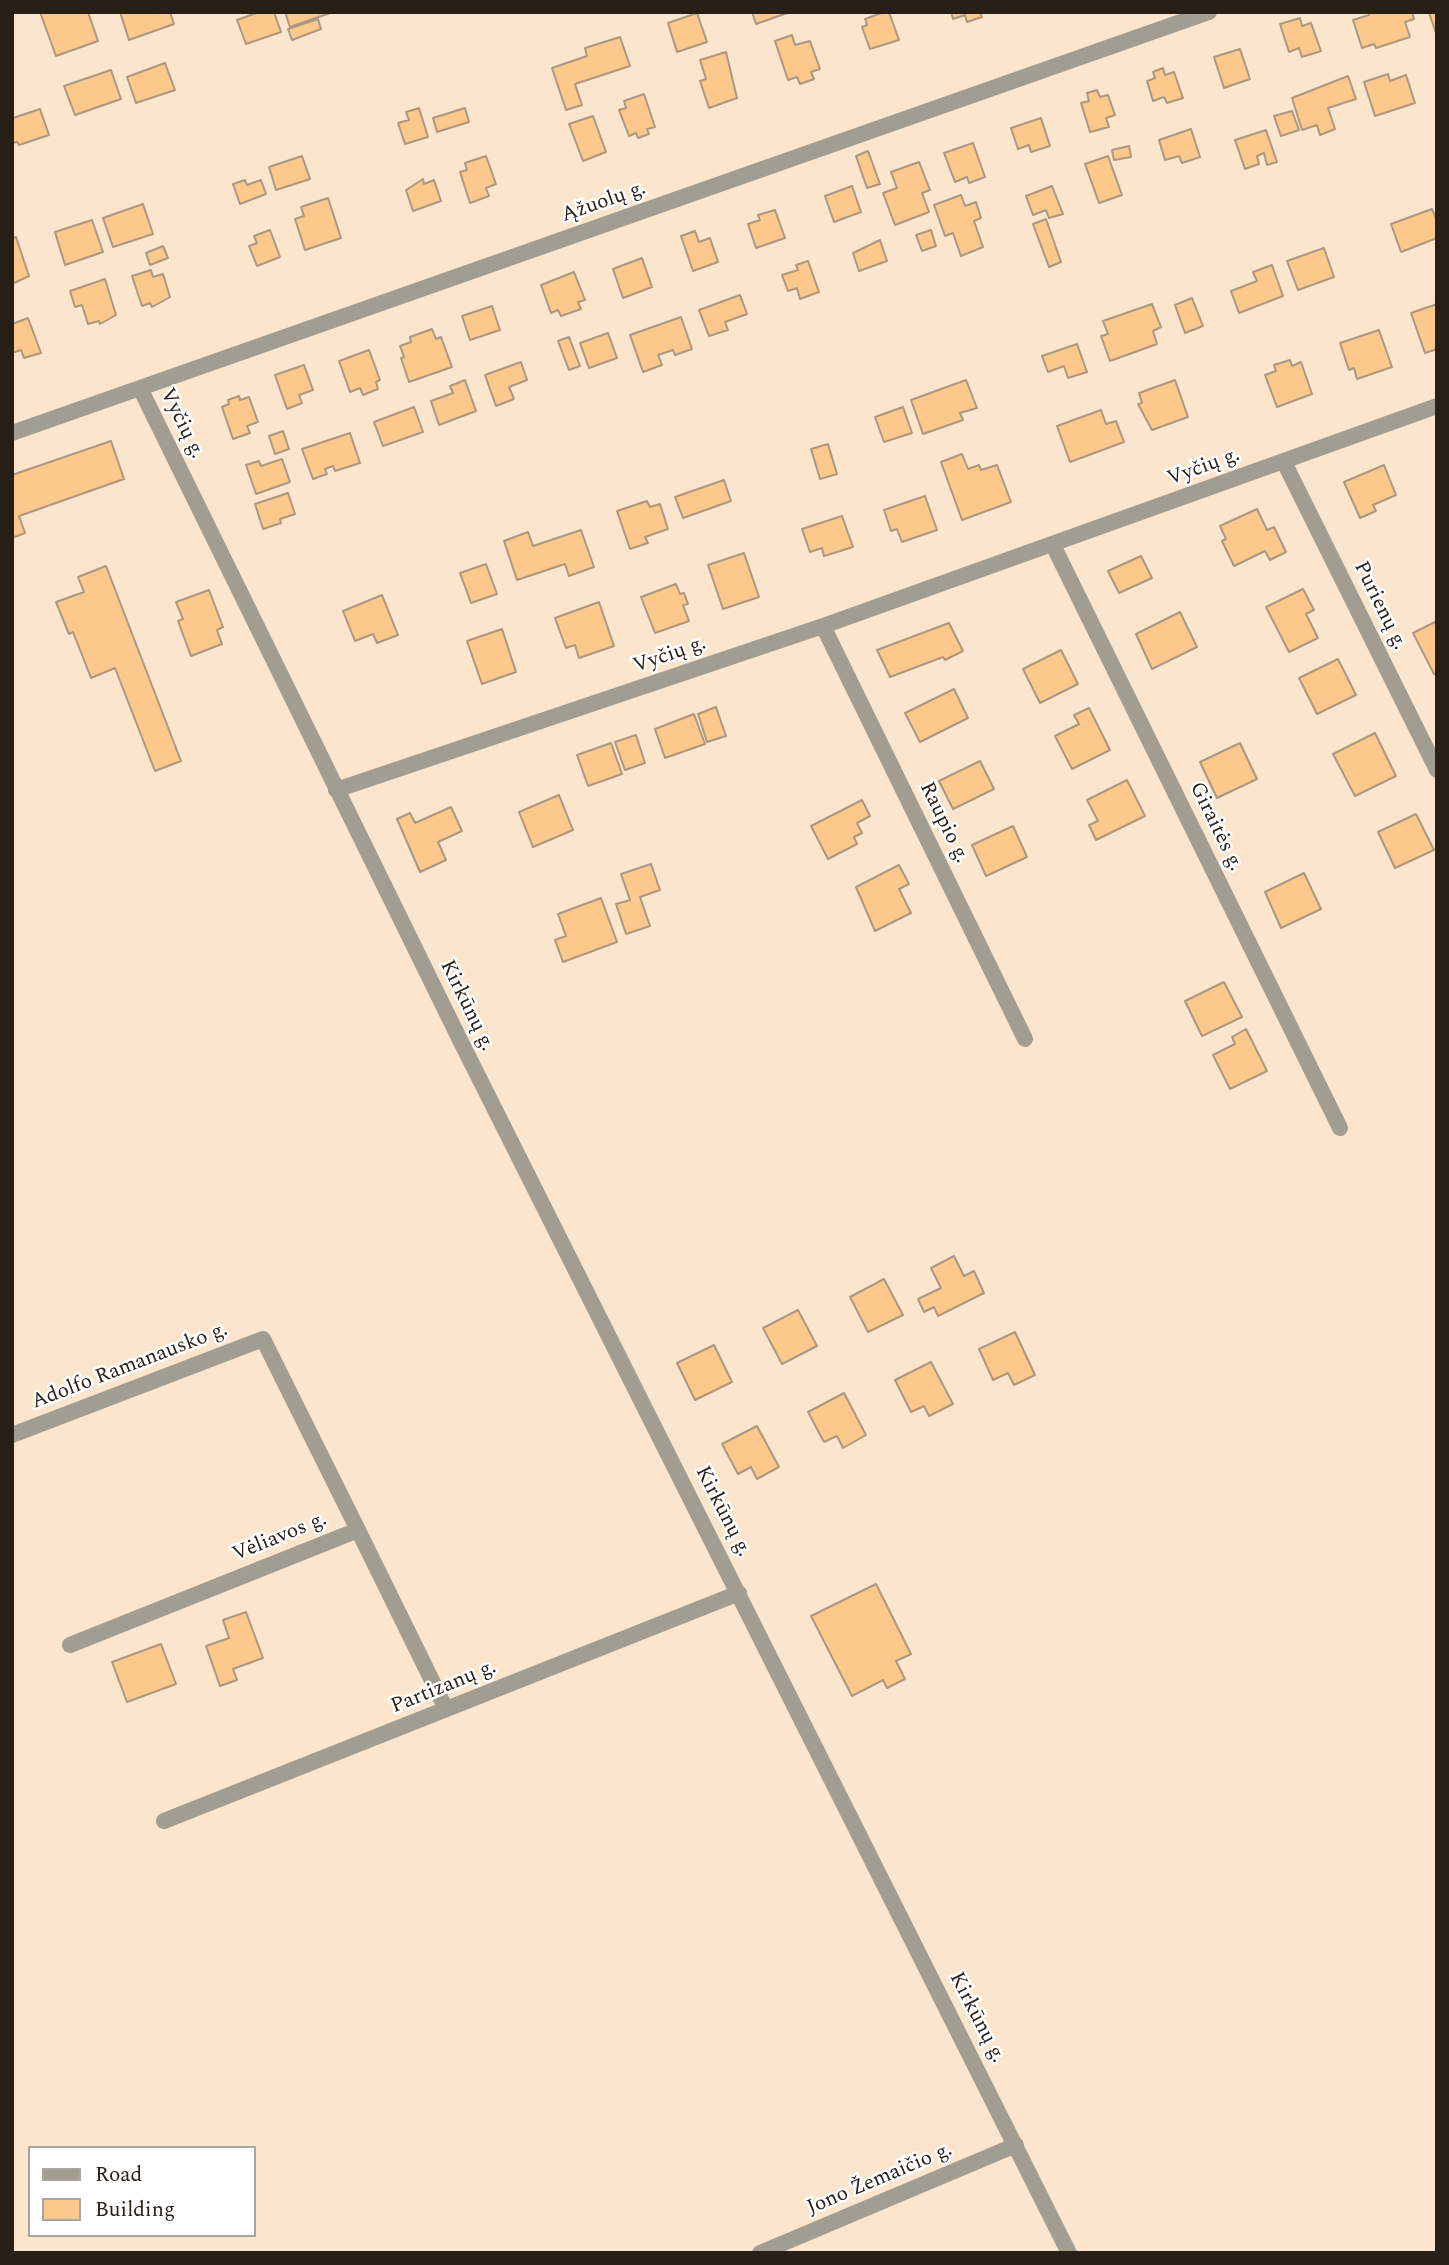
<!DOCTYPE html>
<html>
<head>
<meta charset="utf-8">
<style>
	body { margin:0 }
	#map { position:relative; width:1449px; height:2265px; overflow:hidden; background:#fbe5cc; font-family:Spectral,serif }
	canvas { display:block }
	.frame { position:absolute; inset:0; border:14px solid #282017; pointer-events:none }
	.legend { position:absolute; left:28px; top:2146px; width:228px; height:91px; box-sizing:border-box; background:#fff; border:2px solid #a9a6a2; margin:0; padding:9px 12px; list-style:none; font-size:21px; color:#282017 }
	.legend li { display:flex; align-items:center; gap:14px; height:35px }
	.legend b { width:35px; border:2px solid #a9a6a2 }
</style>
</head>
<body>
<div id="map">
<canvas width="1449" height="2265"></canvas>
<div class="frame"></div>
<ul class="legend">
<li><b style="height:9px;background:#a19d90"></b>Road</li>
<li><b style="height:19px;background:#fcc88b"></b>Building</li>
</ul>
</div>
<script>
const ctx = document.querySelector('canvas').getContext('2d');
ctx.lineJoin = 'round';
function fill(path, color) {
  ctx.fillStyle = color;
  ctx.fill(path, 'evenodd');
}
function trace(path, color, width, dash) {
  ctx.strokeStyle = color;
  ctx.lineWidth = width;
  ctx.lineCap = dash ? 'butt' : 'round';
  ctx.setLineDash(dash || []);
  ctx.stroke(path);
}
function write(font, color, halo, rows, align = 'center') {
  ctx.font = font + ' Spectral,serif';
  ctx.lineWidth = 5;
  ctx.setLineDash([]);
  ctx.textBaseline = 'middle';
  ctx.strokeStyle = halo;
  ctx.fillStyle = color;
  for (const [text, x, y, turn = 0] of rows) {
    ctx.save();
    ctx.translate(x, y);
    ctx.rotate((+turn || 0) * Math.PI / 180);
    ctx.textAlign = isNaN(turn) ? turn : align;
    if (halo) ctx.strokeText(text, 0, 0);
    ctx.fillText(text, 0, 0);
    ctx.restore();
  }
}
const building = new Path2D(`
	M40,12H88L98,41L56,56Z
	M120,12H170L174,24L129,40Z
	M259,12H274L281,32L246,44L237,20Z
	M285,12H333L290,27Z
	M752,12H790L756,24Z
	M884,12H889L899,40L870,49L862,27L867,25L865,19Z
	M951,12H980L982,17L967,22L965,15L953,19Z
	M1368,12H1412L1414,19L1405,22L1410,37L1376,48L1374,44L1362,48L1353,20L1369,15Z
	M1437,12V36L1429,13Z
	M697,13L707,42L677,52L668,23Z
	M1300,18L1302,26L1311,23L1321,51L1302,57L1299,48L1289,52L1280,24Z
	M318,19L321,29L292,40L288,29Z
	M792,35L795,45L810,41L820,69L811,72L814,79L800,84L797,77L788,80L775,41Z
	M620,37L630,66L575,84L582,105L566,110L552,68L587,56L585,48Z
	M1240,49L1250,79L1224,88L1214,57Z
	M726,52L737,98L709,108L700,81L706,79L700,60Z
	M165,63L175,90L136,103L127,77Z
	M1163,68L1165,75L1174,72L1183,98L1167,103L1164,97L1153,101L1147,81L1155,78L1153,72Z
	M111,70L121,99L75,115L64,86Z
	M1388,74L1390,81L1406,75L1415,103L1375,116L1364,82Z
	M1348,76L1356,99L1328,108L1335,129L1320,135L1317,125L1302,130L1292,98Z
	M1097,90L1100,97L1108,95L1115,115L1106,118L1109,127L1090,132L1081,103L1089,101L1087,93Z
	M644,94L655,127L647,129L649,134L638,138L636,133L629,136L619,110L626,108L624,101Z
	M419,108L428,137L405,144L398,123L409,120L406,112Z
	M465,108L469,122L437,132L433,118Z
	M40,109L49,135L19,145L17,142L12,143V115L13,118Z
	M1292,111L1299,130L1281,136L1274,116Z
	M593,116L606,152L583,161L569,124Z
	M1041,118L1050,146L1031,152L1029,145L1018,149L1011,128Z
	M1191,129L1200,157L1182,163L1179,156L1165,160L1159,140Z
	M1266,130L1277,162L1267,165L1264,153L1257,156L1259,164L1245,169L1235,140Z
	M973,143L985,177L969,183L967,177L955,182L944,153Z
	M1129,146L1131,157L1114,160L1112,150Z
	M868,151L880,184L867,188L856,156Z
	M302,156L310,179L276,190L269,167Z
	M486,156L496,184L486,188L489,196L470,203L460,172L467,170L465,163Z
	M1108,156L1122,195L1099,203L1085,164Z
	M919,162L930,190L922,193L929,212L895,225L883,193L897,188L891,172Z
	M423,179L424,184L434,180L441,201L413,211L406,190Z
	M245,180L247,185L261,180L266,194L240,204L233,184Z
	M852,186L861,212L834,222L825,196Z
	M1052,186L1063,214L1049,218L1046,210L1033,215L1026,196Z
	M961,195L965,206L976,202L981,218L974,221L983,247L961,256L953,233L945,236L934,205Z
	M328,198L341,238L305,250L295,219L304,216L301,207Z
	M143,204L153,234L113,247L103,218Z
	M1432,209L1437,221V238L1401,252L1391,224Z
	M775,210L785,238L756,248L748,224L760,220L758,215Z
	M1046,219L1061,262L1049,267L1033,224Z
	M92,220L103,252L65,265L55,232Z
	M270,230L280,257L257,266L249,246L257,243L254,236Z
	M931,230L936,246L922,251L916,235Z
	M695,231L699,242L710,238L718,262L693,271L681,236Z
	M16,237L29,276L12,284V238Z
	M880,240L887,261L859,271L853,253Z
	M163,246L168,258L150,265L146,253Z
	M1324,248L1334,277L1298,290L1287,261Z
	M642,258L652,287L623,298L613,269Z
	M808,261L819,292L800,299L797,288L788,291L782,275L798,270L796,265Z
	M1272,265L1283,296L1239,313L1231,291L1257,281L1253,272Z
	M151,270L153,277L163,274L170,297L152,307L150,303L142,306L132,276Z
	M574,272L585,300L578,302L581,309L561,316L558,310L551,313L541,285Z
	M105,279L116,315L100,324L99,321L88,324L82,305L75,307L70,291Z
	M740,295L747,314L725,322L728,330L709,336L699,310Z
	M1192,298L1203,326L1185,333L1175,305Z
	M1152,304L1161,327L1153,331L1157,344L1110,361L1101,336L1108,334L1103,321Z
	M1437,304V349L1425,353L1411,313Z
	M492,306L500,330L470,340L462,316Z
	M681,317L692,349L675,355L673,350L658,355L662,365L643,372L630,335Z
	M28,318L41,353L24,358L21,350L12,353V324Z
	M432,329L436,339L441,337L452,367L409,382L401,358L404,357L400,346L411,342L410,337Z
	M1379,330L1392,367L1357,379L1354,368L1349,370L1340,343Z
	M608,333L617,358L589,368L580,343Z
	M569,337L580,366L569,370L558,341Z
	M1077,344L1087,372L1068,378L1064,366L1048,372L1042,356Z
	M369,350L380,380L376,382L378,389L363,395L360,388L350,392L339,361Z
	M1290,360L1292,366L1301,362L1312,394L1277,407L1265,375L1276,371L1274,365Z
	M521,362L527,380L509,387L514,399L496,406L485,375Z
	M304,365L313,390L299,395L302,403L287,409L275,375Z
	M465,380L476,411L439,425L431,401L453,393L450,386Z
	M966,380L977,408L960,413L963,420L923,434L911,400Z
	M1175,380L1188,417L1152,430L1138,404L1142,403L1139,393Z
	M239,396L240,400L249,397L258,422L247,426L250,433L233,439L222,407L229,404L228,400Z
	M414,407L423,432L383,446L374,422Z
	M903,407L912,433L884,442L875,417Z
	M1101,410L1106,424L1116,421L1124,442L1070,462L1057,426Z
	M283,431L289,449L275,454L269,436Z
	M350,433L360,463L335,471L333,466L325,469L327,474L313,479L302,449Z
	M111,441L124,479L19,516L25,533L12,538V475Z
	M828,444L837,474L820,479L811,449Z
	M962,454L968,469L979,465L981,470L997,465L1011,502L962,520L941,462Z
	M282,459L290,482L256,494L246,465L259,461L261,466Z
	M1384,465L1396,495L1373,505L1376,511L1360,518L1344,482Z
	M724,480L731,501L683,518L675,497Z
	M288,493L295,514L280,519L281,523L263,529L255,504Z
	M925,496L937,530L902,542L897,529L891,531L884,510Z
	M647,501L650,507L660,504L668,529L645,537L648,543L630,549L617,511Z
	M1257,509L1267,530L1274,527L1286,552L1270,560L1265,551L1234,566L1222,541L1226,539L1220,526Z
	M842,516L853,547L824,556L822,548L810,552L802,529Z
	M581,530L594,567L569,576L565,564L517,580L504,541L528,532L533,546Z
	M744,553L759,597L723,609L708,565Z
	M1141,556L1152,578L1119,593L1108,571Z
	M486,564L497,594L471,603L460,573Z
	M106,566L181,761L155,771L115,668L91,678L73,632L69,634L56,602L84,592L78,577Z
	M676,584L680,594L684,593L688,604L683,605L689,621L655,633L641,597Z
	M1303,589L1314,610L1306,614L1318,638L1289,652L1266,607Z
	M209,590L223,627L217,630L222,644L191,656L178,621L183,619L176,602Z
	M382,595L398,635L377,643L373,634L355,641L343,611Z
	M599,602L614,646L579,658L575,645L566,648L555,618Z
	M1180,612L1197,647L1152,669L1136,634Z
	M1437,621V673L1434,674L1413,633Z
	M949,623L963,651L945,660L943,657L890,677L877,650Z
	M502,629L516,672L482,684L467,641Z
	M1061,650L1078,684L1040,703L1023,669Z
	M1338,659L1356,695L1317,714L1299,678Z
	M954,689L968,718L920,742L905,713Z
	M716,707L726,736L707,742L698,714Z
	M1089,708L1110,750L1072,769L1055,736L1079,724L1074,715Z
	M694,714L705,744L665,758L655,729Z
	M1375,733L1396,776L1355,796L1333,754Z
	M636,735L645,763L625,770L615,742Z
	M611,743L622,774L588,786L577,755Z
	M1240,743L1257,779L1217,798L1200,762Z
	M980,761L994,789L953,809L939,781Z
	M1127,780L1145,816L1096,840L1089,825L1098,821L1087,800Z
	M559,795L573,830L533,847L519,812Z
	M862,800L870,816L857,823L862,833L854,837L857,844L828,859L811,826Z
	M451,807L462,831L438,842L446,860L420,872L397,819L410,813L415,823Z
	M1416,814L1434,850L1395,868L1378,832Z
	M1013,826L1027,857L986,876L972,845Z
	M651,864L660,890L640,897L650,926L626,934L616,904L630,900L621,874Z
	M899,865L909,884L899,889L911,913L875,931L856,887Z
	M1304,873L1321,909L1281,928L1265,892Z
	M601,898L617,942L563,962L555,940L566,936L558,914Z
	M1224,982L1242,1017L1202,1036L1185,1001Z
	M1246,1029L1267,1071L1230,1089L1213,1055L1235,1044L1232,1037Z
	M954,1256L964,1276L974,1271L984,1293L938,1316L934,1307L924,1312L918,1299L941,1288L931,1268Z
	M884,1279L903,1315L868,1332L850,1297Z
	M798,1310L817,1346L782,1364L763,1328Z
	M1015,1332L1035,1375L1014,1385L1008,1373L993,1380L979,1349Z
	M714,1345L732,1382L695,1400L677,1363Z
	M931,1362L953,1404L929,1416L924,1406L911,1412L895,1380Z
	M844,1393L866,1435L843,1448L837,1436L824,1442L808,1412Z
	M757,1426L779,1467L757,1479L751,1467L738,1474L722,1444Z
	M876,1584L911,1654L896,1661L905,1679L887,1688L883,1680L852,1696L811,1616Z
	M246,1612L263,1658L233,1669L237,1680L220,1686L206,1646L229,1638L223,1620Z
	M161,1644L176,1684L127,1702L112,1662Z`);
fill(building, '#fcc88b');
trace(building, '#ac9780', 2);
trace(new Path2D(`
	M140,388L460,1040L1069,2253
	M12,433L1209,12
	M1284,462L1437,770
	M1053,545L1340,1128
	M823,626L1025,1039
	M336,790L823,626L1437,406
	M12,1435L263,1339L358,1530
	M70,1645L358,1530L446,1709
	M164,1821L739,1593
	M760,2253L1016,2145`), '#a19d90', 16);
write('21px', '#282017', '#fff', [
	["Ąžuolų g.",604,203,-19],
	["Vyčių g.",181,424,64],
	["Vyčių g.",1204,468,-20],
	["Purienų g.",1379,606,64],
	["Vyčių g.",670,656,-19],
	["Raupio g.",943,823,64],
	["Giraitės g.",1215,827,64],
	["Kirkūnų g.",466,1006,64],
	["Adolfo Ramanausko g.",130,1367,-21],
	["Kirkūnų g.",722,1512,63],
	["Vėliavos g.",280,1538,-22],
	["Partizanų g.",444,1688,-22],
	["Kirkūnų g.",976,2018,63],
	["Jono Žemaičio g.",880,2180,-23]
]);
</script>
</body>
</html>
